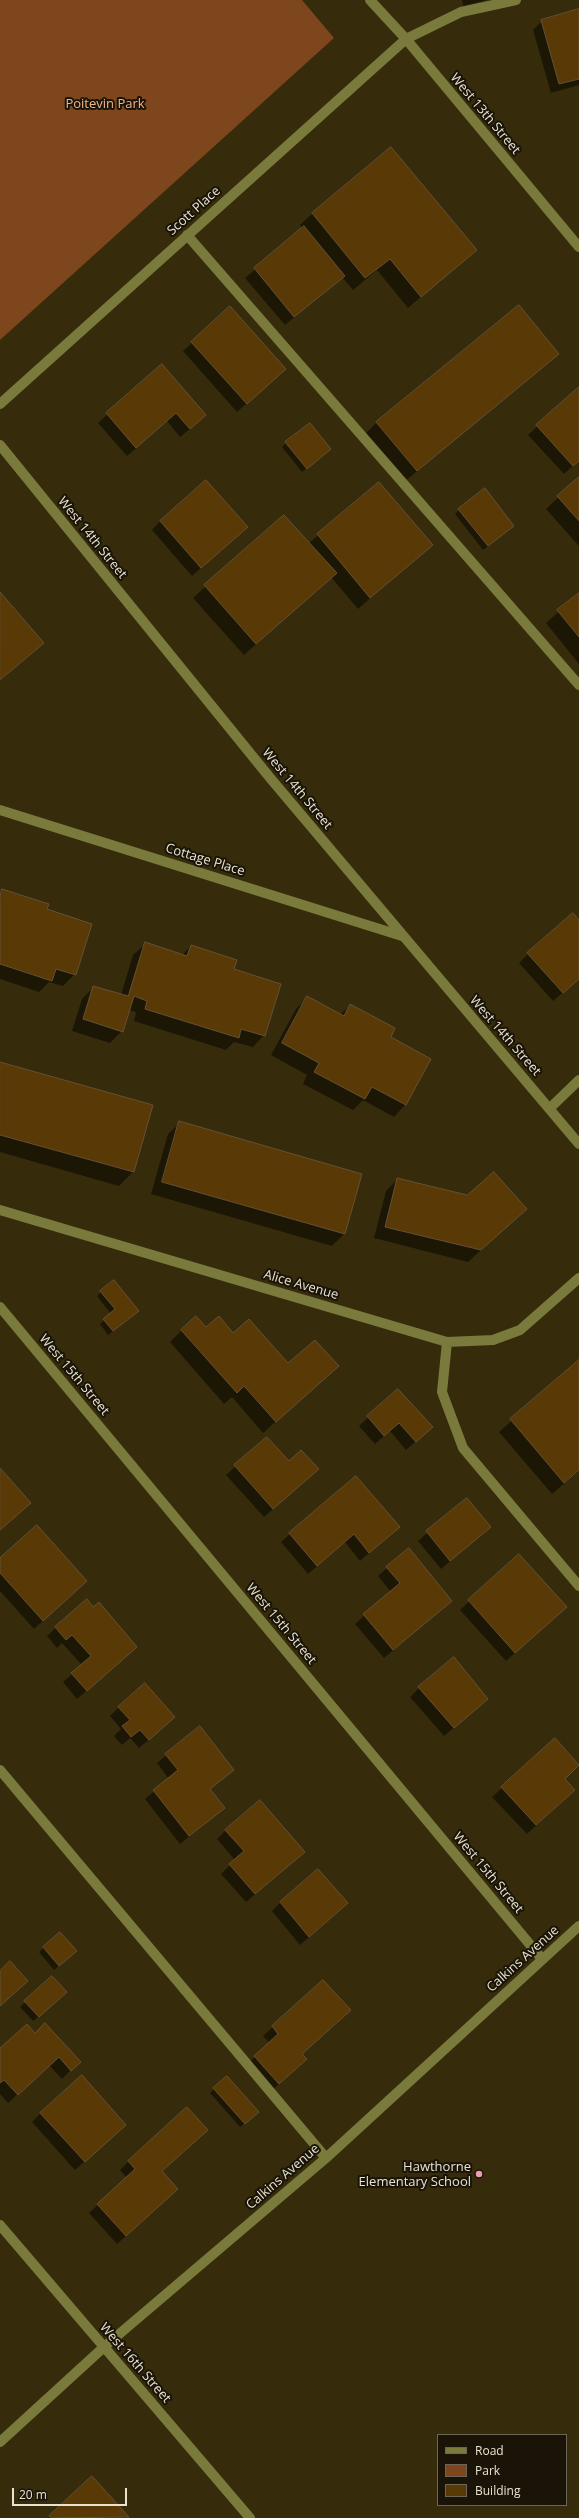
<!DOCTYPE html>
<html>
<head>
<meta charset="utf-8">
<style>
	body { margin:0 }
	#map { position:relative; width:579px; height:2518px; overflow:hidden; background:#362b0b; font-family:"Open Sans",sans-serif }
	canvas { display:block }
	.legend { position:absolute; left:437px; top:2434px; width:130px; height:72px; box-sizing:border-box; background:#191407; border:1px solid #6c6657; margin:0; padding:5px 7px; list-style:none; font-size:12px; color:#e8e2d0 }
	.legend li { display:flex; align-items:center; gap:8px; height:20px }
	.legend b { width:20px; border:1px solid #6c6657 }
	.scale { position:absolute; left:12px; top:2488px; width:115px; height:18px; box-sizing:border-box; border:2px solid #e8e2d0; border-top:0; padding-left:5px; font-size:12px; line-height:14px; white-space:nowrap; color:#e8e2d0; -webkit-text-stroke:3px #191407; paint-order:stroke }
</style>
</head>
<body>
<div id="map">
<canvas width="579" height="2518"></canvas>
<ul class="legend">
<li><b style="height:5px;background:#7a7a3c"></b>Road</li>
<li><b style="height:11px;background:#7e461c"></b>Park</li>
<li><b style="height:11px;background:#593a07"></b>Building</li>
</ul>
<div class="scale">20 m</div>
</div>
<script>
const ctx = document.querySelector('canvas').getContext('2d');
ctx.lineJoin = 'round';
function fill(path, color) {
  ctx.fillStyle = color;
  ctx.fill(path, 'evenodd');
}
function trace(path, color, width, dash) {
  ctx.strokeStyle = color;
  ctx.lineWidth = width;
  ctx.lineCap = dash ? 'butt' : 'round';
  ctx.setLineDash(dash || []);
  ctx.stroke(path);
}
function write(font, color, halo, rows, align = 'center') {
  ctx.font = font + ' "Open Sans",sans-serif';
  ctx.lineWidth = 4;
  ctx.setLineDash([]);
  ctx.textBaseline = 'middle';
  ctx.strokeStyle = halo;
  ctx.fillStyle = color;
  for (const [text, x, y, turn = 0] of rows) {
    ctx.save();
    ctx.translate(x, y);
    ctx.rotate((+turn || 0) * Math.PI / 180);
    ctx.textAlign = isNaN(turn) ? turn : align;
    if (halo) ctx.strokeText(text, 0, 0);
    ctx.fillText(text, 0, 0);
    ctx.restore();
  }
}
fill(new Path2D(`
	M0,0H302L334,38L0,340Z`), '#7e461c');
fill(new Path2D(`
	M462,0H487L463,6Z
	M579,10V85L551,93L533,30L542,21Z
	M391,148L475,250L408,308L377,270L353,290L342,277L285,325L245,278L303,229L300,225L312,214Z
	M230,308L276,377L237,412L183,351Z
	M558,354L404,482L365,434L377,422Z
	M162,365L196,424L180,437L167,421L127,456L98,423Z
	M579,388V460L564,474L528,435Z
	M286,443L325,454L302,472L282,447Z
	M579,478V546L546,509Z
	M379,483L431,545L358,609L331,577L244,655L193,598L284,516L309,543Z
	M459,510L508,530L483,550L455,514Z
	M160,521L247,527L192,576L152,530Z
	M0,593L42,643L0,681Z
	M579,594V664L546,623Z
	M3,891L46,910L75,974L63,986L49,982L39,992L0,979V893Z
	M579,921V979L553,1001L519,963L528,954Z
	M145,944L182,955L191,946L233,970L264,1035L253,1047L234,1042L226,1050L134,1021L136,1012L129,1010L122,1031L110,1043L72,1031L82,999L94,987L121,995L133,955Z
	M307,998L340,1015L350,1005L389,1037L430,1059L405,1105L394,1117L363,1100L353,1110L303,1084L307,1075L271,1055L296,1009Z
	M0,1063L152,1106L133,1172L119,1186L0,1152Z
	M180,1123L361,1174L344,1234L332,1246L151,1194L168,1134Z
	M398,1179L526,1209L468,1262L374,1238L386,1191Z
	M101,1292L133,1315L108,1335L100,1324L111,1314L97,1296Z
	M182,1330L233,1334L288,1365L337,1366L263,1433L232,1397L224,1404L170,1342Z
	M579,1361V1471L552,1494L499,1432Z
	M398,1390L422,1436L406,1450L390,1431L375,1444L359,1426Z
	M267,1438L289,1462L308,1478L264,1517L226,1475Z
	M466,1499L490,1527L441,1569L418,1541Z
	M399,1527L360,1561L345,1542L308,1574L281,1542L290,1534Z
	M408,1550L451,1601L384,1658L355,1624L391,1592L378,1576Z
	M519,1555L557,1615L506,1661L460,1610Z
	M0,1560L77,1590L34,1629L0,1591Z
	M86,1600L127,1656L77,1699L63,1682L82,1665L62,1643L57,1648L47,1636Z
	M419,1688L487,1699L444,1736L410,1697Z
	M119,1707L165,1726L139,1748L130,1738L122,1745L114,1736L121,1729L110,1716Z
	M200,1727L233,1770L209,1790L223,1808L180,1844L145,1799L169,1779L157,1763Z
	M555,1740L578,1766L564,1780L565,1799L527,1834L492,1797Z
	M226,1830L294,1861L246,1902L221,1874L235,1860L217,1839Z
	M281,1902L338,1912L300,1945L272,1911Z
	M60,1933L71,1955L54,1970L39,1952Z
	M52,1978L61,1997L33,2021L20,2007Z
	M323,1981L297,2068L270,2092L246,2065L270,2043L263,2036Z
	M35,2034L79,2062L62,2079L49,2065L8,2103L0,2094V2050Z
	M214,2089L253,2116L240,2127L210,2093Z
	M41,2113L116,2133L75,2170L32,2122Z
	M198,2139L161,2172L168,2198L117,2244L89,2213L127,2178L120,2170L129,2161Z
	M92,2478L127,2518H48Z`), '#0007');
const building = new Path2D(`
	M579,9V79L559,84L541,20Z
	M391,147L477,250L421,297L390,259L365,278L312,213Z
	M304,226L345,276L294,317L254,268Z
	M519,305L559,354L417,471L376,422Z
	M230,306L286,369L247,404L191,342Z
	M162,364L206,415L190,429L176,413L136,448L106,413Z
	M579,387V461L573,466L536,425Z
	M310,423L331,449L307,469L285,442Z
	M579,477V521L557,496Z
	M206,480L248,527L201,568L160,521Z
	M379,482L433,545L370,598L317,534Z
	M485,488L514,526L488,546L458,509Z
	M284,515L337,573L256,644L204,585Z
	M0,592L44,643L0,680Z
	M579,593V637L557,610Z
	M2,889L49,904L47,909L92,924L76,975L56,969L52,981L0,964V897Z
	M573,913L579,920V979L563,993L527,953Z
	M145,942L187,956L191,945L237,960L234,969L281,984L265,1036L241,1029L239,1038L145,1009L147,1001L134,996L123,1032L83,1019L93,986L128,996Z
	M307,996L344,1016L350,1004L395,1028L391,1037L431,1059L406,1105L372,1087L365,1099L314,1072L319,1063L282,1043Z
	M0,1062L153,1105L134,1172L0,1135Z
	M179,1121L362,1174L345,1234L162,1182Z
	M494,1172L527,1209L481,1250L385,1227L397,1178L467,1195Z
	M114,1280L139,1311L113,1331L103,1319L115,1309L100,1291Z
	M196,1316L206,1327L219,1316L233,1333L249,1319L288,1363L315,1340L339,1366L276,1422L244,1386L237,1393L181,1330Z
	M579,1360V1470L564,1483L510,1419Z
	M398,1389L433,1427L416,1442L399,1423L384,1436L367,1416Z
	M267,1437L289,1461L301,1450L319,1469L273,1509L234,1465Z
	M0,1468L31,1503L0,1530Z
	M356,1476L400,1527L369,1553L354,1534L317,1566L289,1533Z
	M467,1498L491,1527L450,1561L426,1531Z
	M37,1525L87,1581L43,1621L0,1573V1558Z
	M409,1548L452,1601L393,1650L363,1614L400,1583L386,1567Z
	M519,1554L567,1607L515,1653L468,1600Z
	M87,1599L93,1607L99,1602L137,1647L87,1691L71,1673L91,1656L72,1635L66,1640L55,1627Z
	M454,1657L488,1699L454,1728L418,1687Z
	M145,1683L175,1717L149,1740L140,1730L131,1737L122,1726L130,1720L118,1707Z
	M200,1726L234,1770L210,1789L225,1808L189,1836L153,1790L178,1770L165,1754Z
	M555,1738L579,1765L565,1779L575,1790L536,1825L501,1787Z
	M260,1800L305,1852L255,1894L229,1864L244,1851L225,1830Z
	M318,1869L348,1903L309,1937L280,1902Z
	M60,1932L77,1951L59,1966L43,1947Z
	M10,1961L28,1981L0,2006V1971Z
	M52,1976L67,1992L39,2017L24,2001Z
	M323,1980L351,2010L302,2054L307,2059L279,2084L254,2056L278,2034L272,2026Z
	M45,2023L81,2062L71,2071L59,2057L18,2095L4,2080L0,2083V2048L27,2024L35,2033Z
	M82,2075L126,2125L85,2162L40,2113Z
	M227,2076L259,2112L245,2124L213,2088Z
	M187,2107L208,2130L162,2171L178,2189L126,2236L97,2204L135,2169L128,2161Z
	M92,2476L129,2517L51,2518L49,2516Z`);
fill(building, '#593a07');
trace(building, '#655035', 1);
trace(new Path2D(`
	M370,0L406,39L579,247
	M187,235L579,685
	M0,404L406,39L461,12L516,0
	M0,445L271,779L579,1144
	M0,810L402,936
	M550,1108L579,1080
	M0,1210L447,1342L493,1340L520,1330L579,1278
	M0,1307L542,1959
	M447,1342L442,1392L463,1448L579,1586
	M0,1770L326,2158
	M0,2225L250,2518
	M0,2442L104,2347L326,2158L579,1926`), '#7a7a3c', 10);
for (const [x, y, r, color] of [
	[479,2174,4,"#f09ab6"]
]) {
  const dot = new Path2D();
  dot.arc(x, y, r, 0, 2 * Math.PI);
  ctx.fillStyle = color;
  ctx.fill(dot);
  trace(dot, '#191407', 1.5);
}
write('13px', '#f4b48a', '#191407', [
	["Poitevin Park",105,104]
]);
write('13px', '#e8e2d0', '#191407', [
	["West 13th Street",485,114,50],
	["Scott Place",194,211,-42],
	["West 14th Street",92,538,51],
	["West 14th Street",297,789,50],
	["Cottage Place",205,860,17],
	["West 14th Street",505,1036,49],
	["Alice Avenue",301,1285,16],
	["West 15th Street",74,1375,50],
	["West 15th Street",281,1624,50],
	["West 15th Street",488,1873,50],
	["Calkins Avenue",523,1959,-42],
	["Calkins Avenue",283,2177,-41],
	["West 16th Street",135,2363,49]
]);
write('13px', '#e8e2d0', '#191407', [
	["Hawthorne",471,2167],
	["Elementary School",471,2182]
], 'right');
</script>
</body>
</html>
